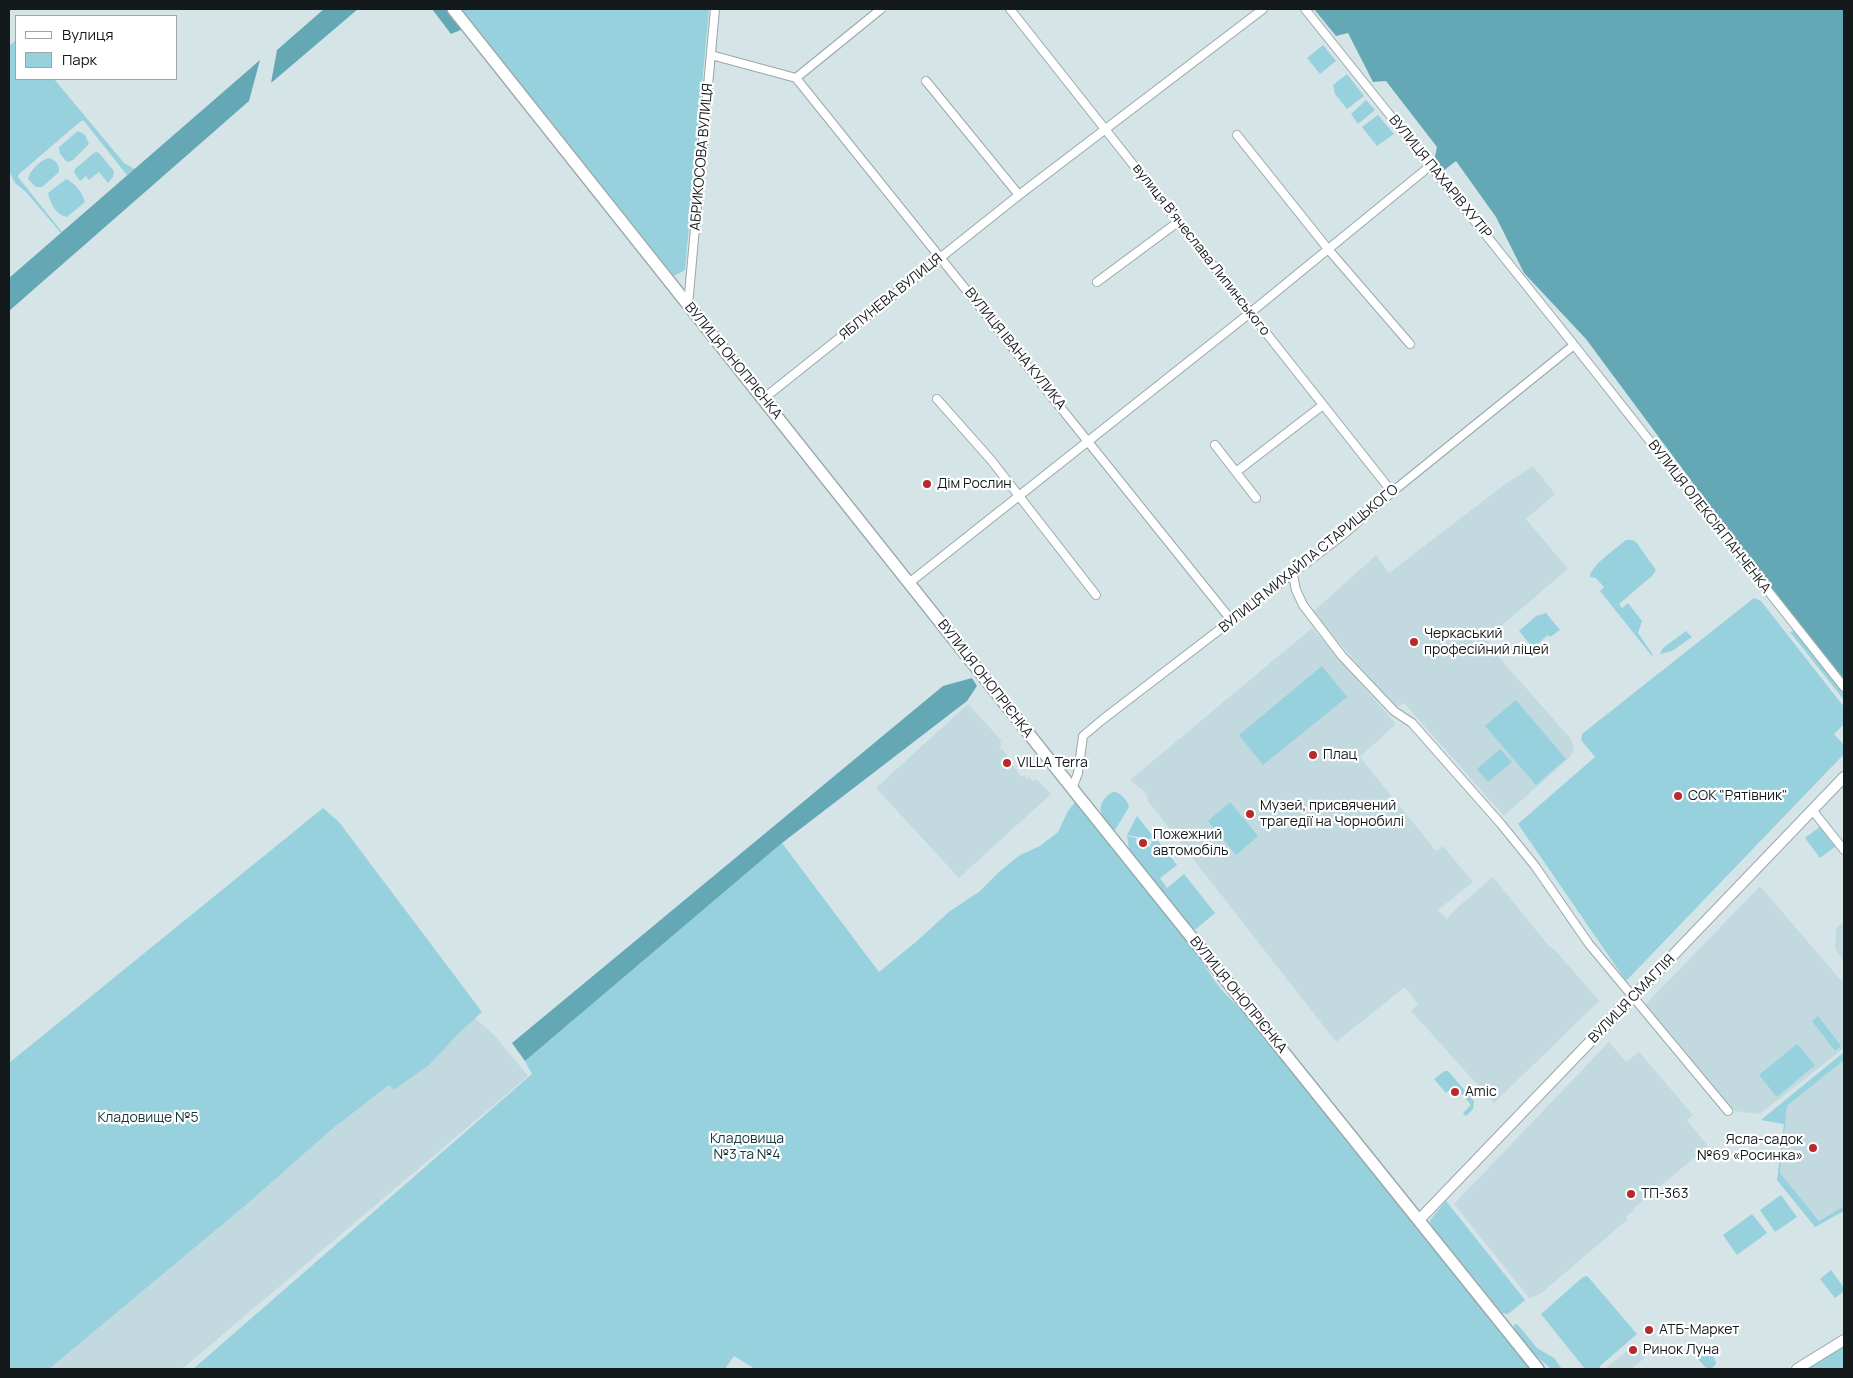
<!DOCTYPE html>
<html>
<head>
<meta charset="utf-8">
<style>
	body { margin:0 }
	#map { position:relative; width:1853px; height:1378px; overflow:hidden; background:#d5e4e7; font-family:Manrope,sans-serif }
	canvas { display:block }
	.frame { position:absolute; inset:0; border:10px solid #141a1b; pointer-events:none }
	.legend { position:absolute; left:15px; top:15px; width:162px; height:65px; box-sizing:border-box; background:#fff; border:1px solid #a1a3a4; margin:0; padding:6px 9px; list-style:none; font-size:15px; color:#141a1b }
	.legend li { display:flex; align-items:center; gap:10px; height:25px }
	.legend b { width:25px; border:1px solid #a1a3a4 }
</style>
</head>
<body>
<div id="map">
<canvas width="1853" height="1378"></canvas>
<div class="frame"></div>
<ul class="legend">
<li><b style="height:6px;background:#fff"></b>Вулиця</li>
<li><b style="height:14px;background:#96d1dd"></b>Парк</li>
</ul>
</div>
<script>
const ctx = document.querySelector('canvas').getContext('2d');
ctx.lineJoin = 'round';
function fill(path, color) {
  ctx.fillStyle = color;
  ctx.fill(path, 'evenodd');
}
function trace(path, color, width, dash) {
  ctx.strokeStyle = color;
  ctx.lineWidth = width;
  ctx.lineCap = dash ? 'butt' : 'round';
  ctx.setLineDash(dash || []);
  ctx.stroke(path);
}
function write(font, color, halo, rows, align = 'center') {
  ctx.font = font + ' Manrope,sans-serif';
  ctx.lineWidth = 4.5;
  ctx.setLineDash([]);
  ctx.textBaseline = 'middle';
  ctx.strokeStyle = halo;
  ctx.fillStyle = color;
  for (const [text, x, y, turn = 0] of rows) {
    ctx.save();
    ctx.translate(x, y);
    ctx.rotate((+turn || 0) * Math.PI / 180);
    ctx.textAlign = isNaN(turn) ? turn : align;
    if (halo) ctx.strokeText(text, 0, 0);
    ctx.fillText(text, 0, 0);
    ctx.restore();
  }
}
fill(new Path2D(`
	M1533,466L1555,494L1526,519L1568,569L1487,638L1490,647L1570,738L1574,747L1570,757L1504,816L1404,703L1395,708L1313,612L1376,555L1389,573L1508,482Z
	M1312,628L1396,724L1360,757L1436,851L1443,846L1473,882L1438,910L1447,919L1459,906L1493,877L1548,945L1556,951L1599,1001L1494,1103L1411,1011L1418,1004L1405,987L1336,1042L1148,801L1147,794L1130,780Z
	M968,704L1002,741L1000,743L1002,746L999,748L1003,750L1021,777L1024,775L1027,779L1030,777L1033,781L1036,779L1051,794L959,878L876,788Z
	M1760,886L1844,984V1048L1760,1114L1734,1111L1645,1005Z
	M1842,923L1844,925L1843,960L1835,948L1836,928Z
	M474,1017L496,1037L528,1076L182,1369H49L247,1204L331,1130L389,1085L394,1090Z
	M1609,1042L1626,1062L1639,1052L1693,1115L1687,1120L1708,1146L1633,1209V1211L1626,1217L1627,1220L1539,1295L1529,1298L1454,1204Z
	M1844,1060V1206L1819,1221L1780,1173L1787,1106Z
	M1635,1344L1646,1357L1631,1369H1605Z`), '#c2dadf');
fill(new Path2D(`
	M461,9H709L685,270L674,276Z
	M16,40V79H54L124,163L135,169L127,175L84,121H81L19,174L18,177L62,232L61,233L26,192L15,183L9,171V46Z
	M1323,45L1336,61L1320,74L1307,58Z
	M1347,74L1364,96L1347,109L1335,94L1333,85Z
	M1366,100L1375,110L1358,124L1351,114Z
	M1378,115L1394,134L1377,146L1362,127Z
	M78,131L85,135L89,144L73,160L67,162L60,154L59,147Z
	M97,152L99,153L114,171L113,177L108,183L99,172L89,180L86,176L80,181L74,172L75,169L94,153Z
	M48,158C55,159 60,165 59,172L42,187H36L28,179C30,170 40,161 48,158Z
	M66,179C75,183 82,192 85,202L67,217C56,215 50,203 48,193Z
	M1626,540H1633L1636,542L1656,570L1653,575L1619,604L1622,608L1628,603L1642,621L1638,633L1653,655L1652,656L1600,591L1604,587L1596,578L1590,577C1590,566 1617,548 1626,540Z
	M1754,598L1761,601L1844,707V724L1834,734L1844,745V754L1626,981L1518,824L1595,757L1581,740L1582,734Z
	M1546,613L1560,630L1550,637L1548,635L1533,648L1519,631L1536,616Z
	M1686,631L1692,637L1672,651L1660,654L1663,648Z
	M1793,631C1803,634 1835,680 1844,691V700L1790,632Z
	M1322,666L1347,697L1263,765L1239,735Z
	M1516,700L1566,759L1536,785L1485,726Z
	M1500,749L1512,762L1488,782L1477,769Z
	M1113,792C1121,792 1127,800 1129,807L1115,830C1100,818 1093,804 1113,792Z
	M1075,802L1200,957C1212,980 1227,998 1247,1014L1532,1369H755L734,1356L725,1369H193L532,1074L525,1061L782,843L879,972L917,941L950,911L979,892L999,872L1020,855L1040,846L1058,832L1068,811Z
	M1230,802L1258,836L1236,855L1208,821Z
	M323,808L339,822L482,1012L459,1033L430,1064L394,1090L389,1085L331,1130L247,1204L49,1369H9V1063Z
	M1137,816L1156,840L1127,835Z
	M1821,826L1836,846L1820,858L1805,838Z
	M1127,836L1136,838V844L1150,847L1152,841H1158L1177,865L1160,878L1167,888L1184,874L1215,913L1196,929H1193L1135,858L1129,849Z
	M1818,1016L1841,1046L1835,1051L1812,1021Z
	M1797,1044L1815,1065L1777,1097L1759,1075Z
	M1844,1052V1060L1787,1106L1780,1173L1819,1221L1844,1206V1211L1815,1227L1777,1180L1784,1124L1761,1120Z
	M1445,1071H1448L1474,1101L1473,1109L1466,1116L1463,1113L1471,1105L1455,1086L1446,1093L1434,1079Z
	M1781,1195L1797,1217L1775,1232L1760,1210Z
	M1446,1201L1525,1300L1508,1314L1502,1313L1432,1226L1430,1222L1431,1219Z
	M1752,1214L1767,1233L1737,1255L1723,1235Z
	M1831,1270L1844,1288V1291L1835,1298L1820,1279Z
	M1587,1276L1589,1278L1637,1334L1600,1366L1599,1369H1585L1541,1314L1583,1277Z
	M1514,1324L1518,1325L1537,1348L1554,1358L1562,1369H1551L1532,1352L1514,1329Z
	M1700,1344C1706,1347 1716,1357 1716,1364L1711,1369L1705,1367L1693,1353L1694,1348Z
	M1844,1344V1369H1803Z`), '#96d1dd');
fill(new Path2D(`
	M324,9H358L271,83L277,50Z
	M432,9H447L463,29L451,34Z
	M1314,9H1844V679L1756,568L1586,339L1524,273L1496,217L1456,161L1443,171L1434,161L1437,147L1386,81L1373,82L1348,33L1336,36Z
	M260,60L249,101L9,311V278Z
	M972,678L977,686L967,701L782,843L525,1061L512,1043L943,686Z`), '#64a8b5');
const street = new Path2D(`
	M1010,9L1392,492
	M1305,9L1574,345L1844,687
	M711,55L796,78L881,9
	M796,78L1232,621
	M926,81L1019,195
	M1237,135L1328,249L1410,344
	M1097,282L1178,222
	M688,305L715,9
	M763,399L1019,195L1263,9
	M937,399L991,460L1096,595
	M1215,445L1256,498
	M1236,472L1323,405
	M1293,575L1296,590L1303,605L1342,656L1394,711L1412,723L1501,824L1535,866L1589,944L1728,1111
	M909,583L1250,313L1430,166
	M1072,789L1078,773L1083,736L1102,720L1344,534L1392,492L1574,345
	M1813,811L1844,850`);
const secondary = new Path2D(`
	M1419,1220L1844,777
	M1797,1369L1844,1340`);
const primary = new Path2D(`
	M453,9L1079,797L1538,1369`);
trace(street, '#9aa8ab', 10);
trace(secondary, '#9aa8ab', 12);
trace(primary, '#9aa8ab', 14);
trace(street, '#fff', 8);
trace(secondary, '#fff', 10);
trace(primary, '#fff', 11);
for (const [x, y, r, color] of [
	[927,484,5,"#b8292a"],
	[1414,642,5,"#b8292a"],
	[1313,755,5,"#b8292a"],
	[1007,763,5,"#b8292a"],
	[1678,796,5,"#b8292a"],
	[1250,814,5,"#b8292a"],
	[1143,843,5,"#b8292a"],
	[1455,1092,5,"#b8292a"],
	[1813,1148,5,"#b8292a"],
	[1631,1194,5,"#b8292a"],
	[1649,1330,5,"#b8292a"],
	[1633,1350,5,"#b8292a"]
]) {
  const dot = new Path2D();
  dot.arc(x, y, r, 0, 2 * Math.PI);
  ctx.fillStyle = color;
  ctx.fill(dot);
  trace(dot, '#fff', 2);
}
write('14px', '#141a1b', '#fff', [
	["АБРИКОСОВА ВУЛИЦЯ",702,157,-85],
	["ВУЛИЦЯ ПАХАРІВ ХУТІР",1440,177,51],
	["вулиця Вʼячеслава Липинського",1201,250,52],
	["ЯБЛУНЕВА ВУЛИЦЯ",891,297,-39],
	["ВУЛИЦЯ ІВАНА КУЛИКА",1015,349,51],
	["ВУЛИЦЯ ОНОПРІЄНКА",733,361,51],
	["ВУЛИЦЯ ОЛЕКСІЯ ПАНЧЕНКА",1709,517,52],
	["ВУЛИЦЯ МИХАЙЛА СТАРИЦЬКОГО",1309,559,-39],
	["ВУЛИЦЯ ОНОПРІЄНКА",985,679,52],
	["ВУЛИЦЯ ОНОПРІЄНКА",1238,995,51],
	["ВУЛИЦЯ СМАГЛІЯ",1632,999,-46]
]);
write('14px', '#141a1b', '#fff', [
	["Дім Рослин",937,484],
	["Черкаський",1424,634],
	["професійний ліцей",1424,650],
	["Плац",1323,755],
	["VILLA Terra",1017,763],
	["СОК \"Рятівник\"",1688,796],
	["Музей, присвячений",1260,806],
	["трагедії на Чорнобилі",1260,822],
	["Пожежний",1153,835],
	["автомобіль",1153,851],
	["Amic",1465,1092],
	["Ясла-садок",1803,1140,"right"],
	["№69 «Росинка»",1803,1156,"right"],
	["ТП-363",1641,1194],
	["АТБ-Маркет",1659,1330],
	["Ринок Луна",1643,1350]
], 'left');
write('14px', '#15373d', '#fff', [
	["Кладовище №5",148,1118],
	["Кладовища",747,1139],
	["№3 та №4",747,1155]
]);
</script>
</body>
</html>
